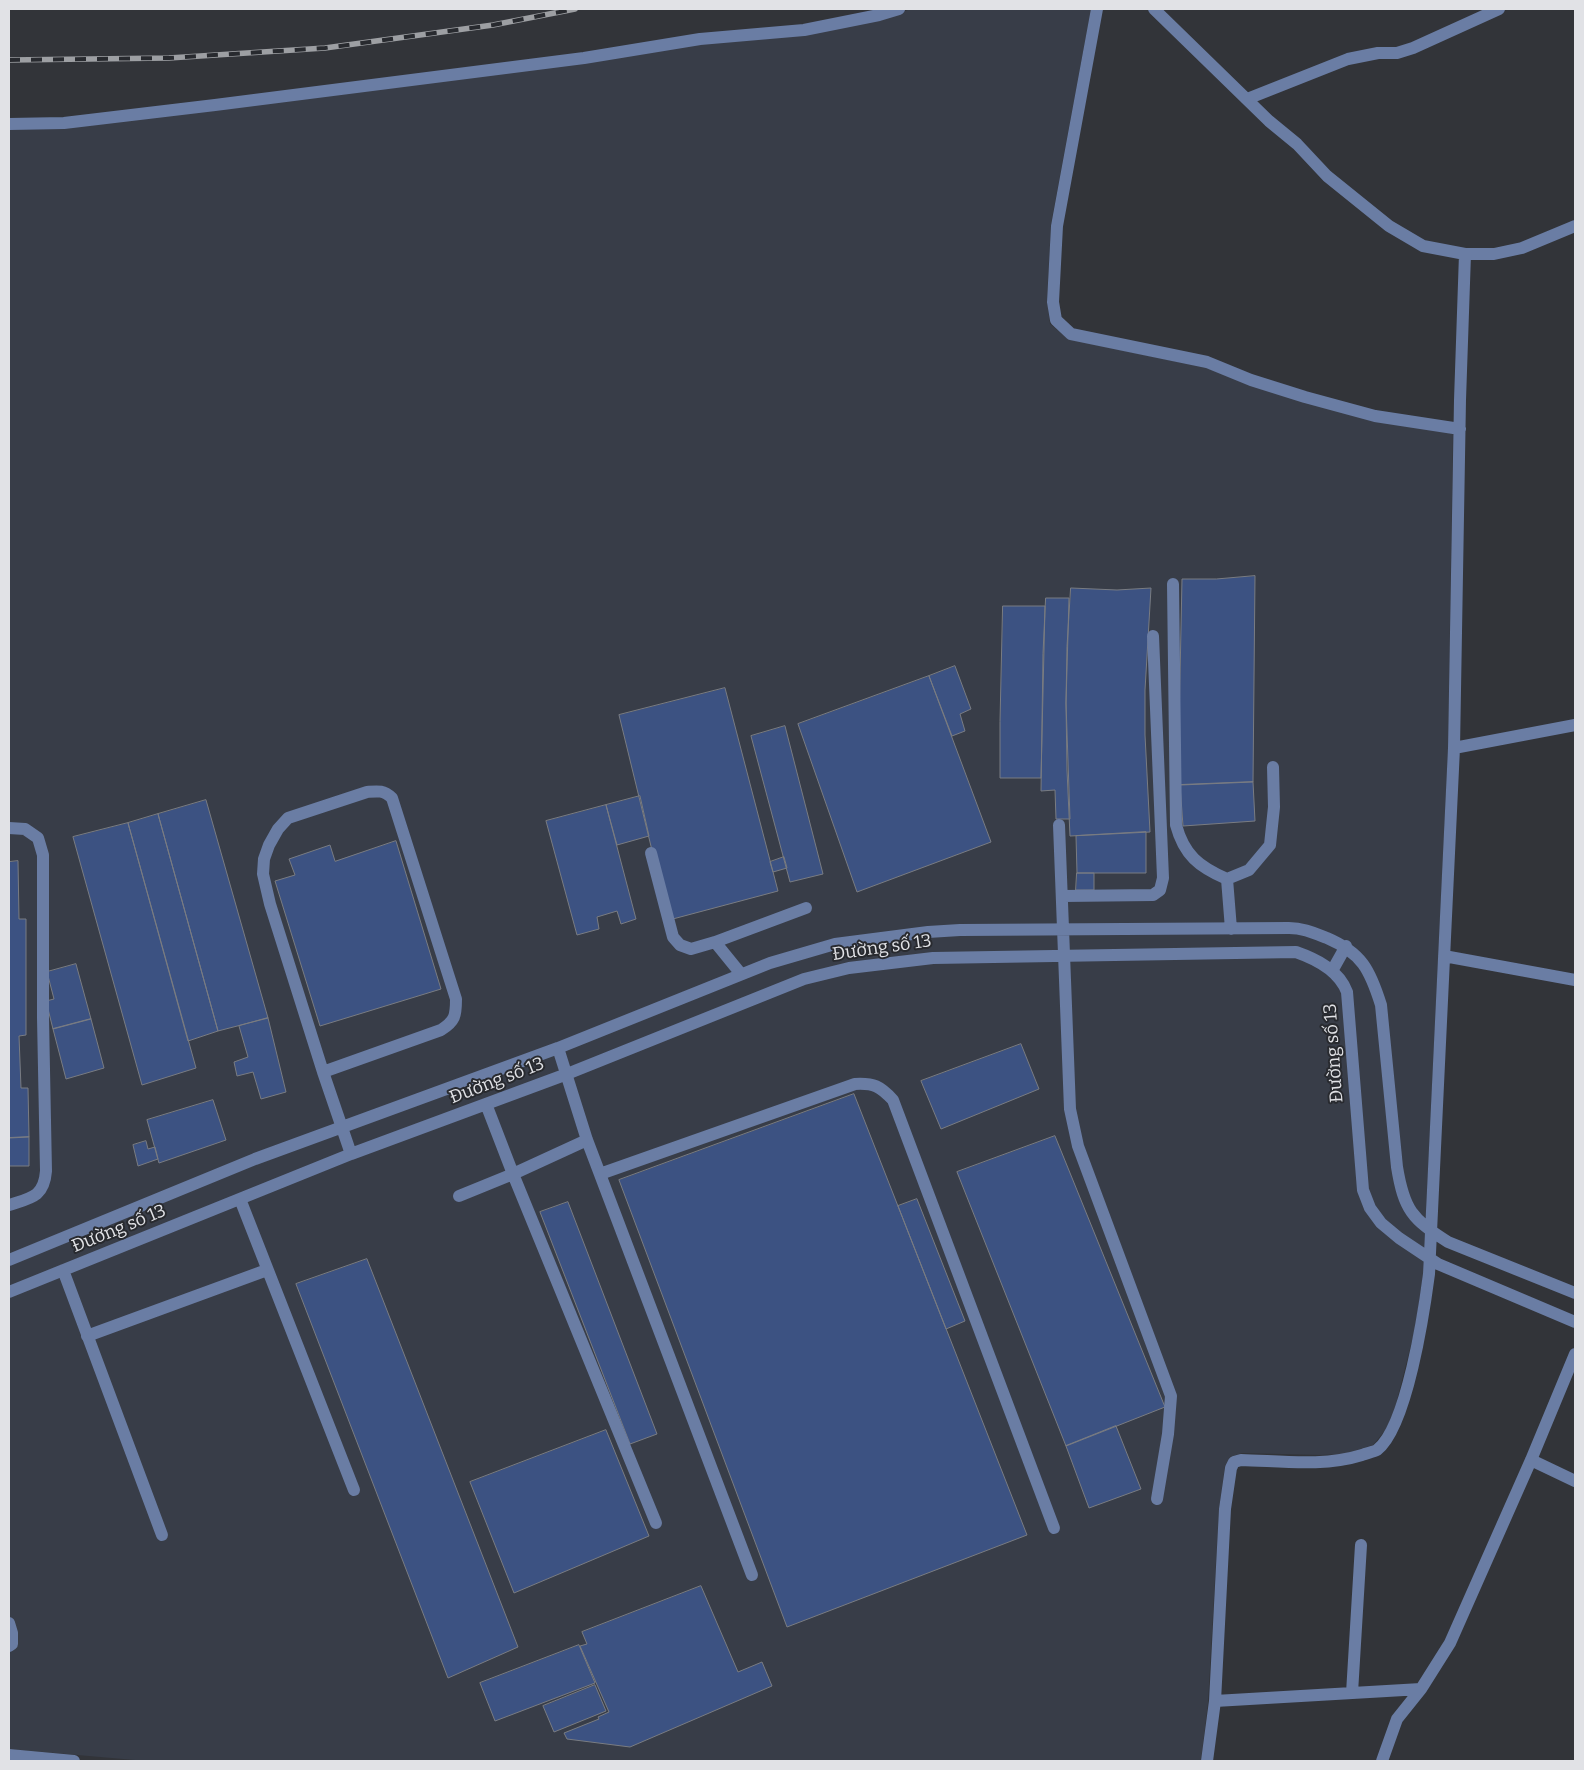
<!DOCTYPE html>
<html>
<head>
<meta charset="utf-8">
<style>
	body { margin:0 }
	#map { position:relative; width:1584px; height:1770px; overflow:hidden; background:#323439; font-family:Bitter,serif }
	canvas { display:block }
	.frame { position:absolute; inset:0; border:10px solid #e1e2e6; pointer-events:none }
</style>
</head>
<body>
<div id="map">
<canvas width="1584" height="1770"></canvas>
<div class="frame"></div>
</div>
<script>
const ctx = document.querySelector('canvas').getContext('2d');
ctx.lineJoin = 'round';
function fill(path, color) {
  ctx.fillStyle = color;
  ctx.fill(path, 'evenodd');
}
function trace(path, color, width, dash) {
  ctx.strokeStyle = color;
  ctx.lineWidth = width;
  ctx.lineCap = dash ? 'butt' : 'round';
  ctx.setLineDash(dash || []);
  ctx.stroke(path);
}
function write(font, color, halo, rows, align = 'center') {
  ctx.font = font + ' Bitter,serif';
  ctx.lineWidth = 4;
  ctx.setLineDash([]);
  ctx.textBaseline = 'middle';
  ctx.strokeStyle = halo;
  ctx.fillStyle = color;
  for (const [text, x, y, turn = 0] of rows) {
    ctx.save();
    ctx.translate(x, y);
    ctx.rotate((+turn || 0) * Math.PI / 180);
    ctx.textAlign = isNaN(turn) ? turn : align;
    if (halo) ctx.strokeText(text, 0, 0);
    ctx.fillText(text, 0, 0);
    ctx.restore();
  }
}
fill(new Path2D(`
	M911,9H1091L1051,224L1047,299L1050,324L1069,339L1206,368L1453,434L1448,750L1423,1275L1415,1329L1395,1408L1387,1428L1373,1445L1344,1454L1320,1455L1242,1453L1230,1457L1225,1466L1219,1509L1208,1703L1201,1761H146L9,1749V128L880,19Z`), '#383d48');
const building = new Path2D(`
	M1255,576L1253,782L1180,785L1179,726L1182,579H1216Z
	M1071,588L1117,590L1151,588L1145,690V735L1150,832L1070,836L1067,770L1066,703L1067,647Z
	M1046,598H1069L1066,703L1070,819H1056L1055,790L1041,791L1043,654Z
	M1003,606H1045L1041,778H1000V722Z
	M955,666L971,709L960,714L965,731L952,736L929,676Z
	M929,676L991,842L857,892L798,724Z
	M725,688L778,891L669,920L619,715Z
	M785,726L823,874L790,882L751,736Z
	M1253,782L1255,821L1183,826L1180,785Z
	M640,796L649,836L617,845L606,805Z
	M206,800L268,1018L218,1031L158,814Z
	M606,805L636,919L621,924L617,911L597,917L599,929L577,935L546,821Z
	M158,814L218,1031L188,1041L128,823Z
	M128,823L196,1068L142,1085L73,837Z
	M1146,832V873H1077L1076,836Z
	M396,841L441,989L320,1026L275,881L295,875L289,859L330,845L335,861Z
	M784,857L787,868L773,872L770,862Z
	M18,861L19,919H26V1035L19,1036L21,1088H28L29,1137L9,1138V862Z
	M1077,873H1094V890H1076Z
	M76,964L91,1019L53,1029L46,1001L54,999L47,972Z
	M268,1018L286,1092L261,1099L253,1072L237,1076L234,1062L248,1057L239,1026Z
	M91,1019L104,1068L66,1079L53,1029Z
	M1021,1044L1039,1089L941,1129L921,1081Z
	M854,1094L1027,1535L787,1627L619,1180Z
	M213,1100L226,1140L159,1163L147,1120Z
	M1055,1136L1165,1407L1066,1446L957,1172Z
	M29,1137V1166H9V1138Z
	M146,1141L148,1149L155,1147L158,1159L138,1166L133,1145Z
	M917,1199L965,1321L946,1329L898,1206Z
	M568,1202L657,1434L630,1444L540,1212Z
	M367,1259L518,1647L448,1678L296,1284Z
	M1116,1426L1141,1489L1089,1508L1066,1446Z
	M606,1430L649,1536L514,1593L470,1482Z
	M701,1586L738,1672L762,1662L772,1686L630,1747L567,1739L564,1733L599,1719L598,1717L609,1712L580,1646L587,1644L582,1632Z
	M579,1645L595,1683L495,1721L480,1683Z
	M595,1685L606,1711L554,1732L543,1706Z`);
fill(building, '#3c5282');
trace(building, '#797c82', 1);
trace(new Path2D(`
	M1097,9L1057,226L1053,302L1056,320L1071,334L1207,362L1251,380L1305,397L1375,416L1460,429
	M1154,9L1269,121L1297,144L1327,176L1389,226L1423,246L1465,254H1494L1522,248L1575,226
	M1247,99L1348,59L1378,53H1397L1413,48L1499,9
	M9,124L64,123L215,105L584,58L700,39L804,30L879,15L899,9
	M1173,584L1176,825C1184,855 1199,867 1227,879L1249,870L1270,845L1274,807L1273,767
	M1454,748L1575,725
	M1059,825L1070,1109L1078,1146L1171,1396L1168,1434L1157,1499
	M9,828L25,829L38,838L43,855V1018L46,1171C44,1197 31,1198 9,1205
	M651,853L673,937L680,945L691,949L715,942L806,908
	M1227,879L1231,929
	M1063,896L1153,895L1160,890L1163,878L1153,636
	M715,942L741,974
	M1444,956L1575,980
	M1332,971L1346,946
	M558,1048L587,1140L752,1575
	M323,1072L441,1030C455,1021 456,1016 456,999L392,798C383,790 378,791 367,792L288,818L278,829L269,845L264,859L263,874L270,904L323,1072L351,1154
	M486,1104L513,1174L656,1523
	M600,1174L855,1084C874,1083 880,1086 893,1100L1054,1528
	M459,1196L513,1174L587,1140
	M240,1199L354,1490
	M9,1260L255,1159L558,1048L770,963L835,944L928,932L960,930L1289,928C1303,928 1314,933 1327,938C1362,953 1370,970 1381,1005L1397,1167C1404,1210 1412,1219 1448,1242L1575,1293
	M63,1270L162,1535
	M9,1292L351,1154L567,1074L804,979L849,968L933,958L1296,952C1316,959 1339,970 1347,992L1363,1190L1370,1208L1381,1223L1399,1238L1438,1264L1575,1322
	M87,1336L267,1270
	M1531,1460L1575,1481
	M9,1623L12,1633V1644L9,1646
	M1352,1693L1361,1545
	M1215,1701L1421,1689L1450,1643L1531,1460L1575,1354
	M9,1755L74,1761
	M1207,1761L1215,1701L1225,1509L1231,1468L1234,1462L1241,1460C1281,1461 1324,1467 1362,1455C1367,1453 1373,1452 1377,1450C1407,1427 1424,1312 1429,1274L1454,748L1460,400L1465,254
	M1382,1761L1397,1719L1421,1689`), '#6a7da4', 12);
const rail = new Path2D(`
	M9,60L169,58L325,48L493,25L575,9`);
trace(rail, '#9d9fa3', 5.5);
trace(rail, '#282a2f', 4, [11]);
write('18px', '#e1e2e6', '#282a2f', [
	["Đường số 13",882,948,-8],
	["Đường số 13",1334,1053,-94],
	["Đường số 13",497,1081,-21],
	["Đường số 13",119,1229,-22]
]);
</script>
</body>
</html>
